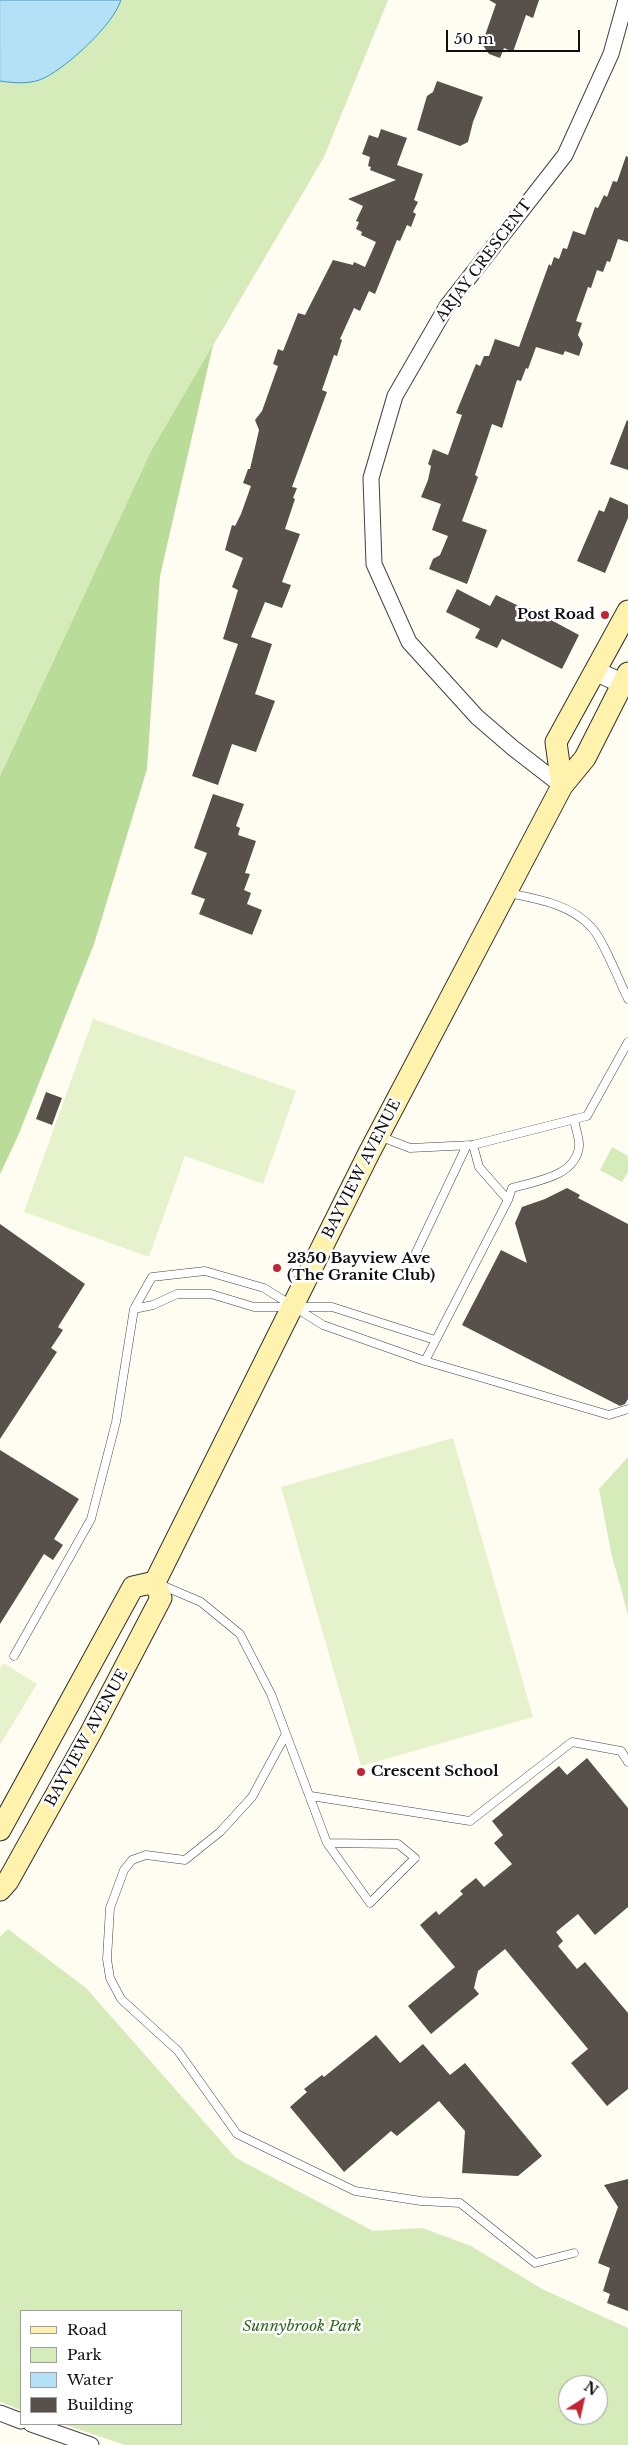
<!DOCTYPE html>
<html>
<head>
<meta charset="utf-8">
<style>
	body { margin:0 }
	#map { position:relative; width:628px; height:2445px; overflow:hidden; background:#fffcf1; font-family:"Libre Baskerville",serif }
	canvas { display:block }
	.legend { position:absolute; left:20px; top:2310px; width:162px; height:115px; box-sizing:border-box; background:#fff; border:1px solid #9f9f9f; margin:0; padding:6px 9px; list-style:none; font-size:15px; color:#0f0f0f }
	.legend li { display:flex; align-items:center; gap:10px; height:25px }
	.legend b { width:25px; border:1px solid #9f9f9f }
	.north { position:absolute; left:558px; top:2375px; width:50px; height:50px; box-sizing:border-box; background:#fff; border:1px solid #9f9f9f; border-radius:50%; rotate:35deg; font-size:14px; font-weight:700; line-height:20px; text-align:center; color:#0f0f0f }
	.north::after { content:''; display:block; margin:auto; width:18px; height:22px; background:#c22432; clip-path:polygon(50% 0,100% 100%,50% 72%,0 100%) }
	.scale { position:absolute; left:446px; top:30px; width:134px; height:22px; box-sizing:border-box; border:2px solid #0f0f0f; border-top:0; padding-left:6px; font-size:15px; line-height:18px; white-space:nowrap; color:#0f0f0f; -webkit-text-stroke:4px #fff; paint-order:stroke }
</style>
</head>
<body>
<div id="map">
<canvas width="628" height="2445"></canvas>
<ul class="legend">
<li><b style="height:6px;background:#fff2ac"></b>Road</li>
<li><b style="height:14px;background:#d5ebba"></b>Park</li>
<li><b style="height:14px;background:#b5e1f7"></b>Water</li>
<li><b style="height:14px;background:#58504b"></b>Building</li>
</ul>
<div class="north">N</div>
<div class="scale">50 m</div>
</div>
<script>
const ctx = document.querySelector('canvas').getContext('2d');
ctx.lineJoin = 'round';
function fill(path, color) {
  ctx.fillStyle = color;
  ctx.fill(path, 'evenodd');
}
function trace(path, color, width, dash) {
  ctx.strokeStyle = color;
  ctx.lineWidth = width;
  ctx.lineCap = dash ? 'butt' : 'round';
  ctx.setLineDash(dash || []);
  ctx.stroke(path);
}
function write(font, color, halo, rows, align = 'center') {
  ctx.font = font + ' "Libre Baskerville",serif';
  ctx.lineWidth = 5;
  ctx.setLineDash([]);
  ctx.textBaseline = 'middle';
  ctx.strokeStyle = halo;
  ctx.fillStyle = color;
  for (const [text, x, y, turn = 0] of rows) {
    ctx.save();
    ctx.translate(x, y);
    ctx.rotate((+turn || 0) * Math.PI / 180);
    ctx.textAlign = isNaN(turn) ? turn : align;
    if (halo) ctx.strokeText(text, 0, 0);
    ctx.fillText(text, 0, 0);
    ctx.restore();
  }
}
fill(new Path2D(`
	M0,0H388L324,157L151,451L0,776Z
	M612,1147L628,1156V1172L622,1182L600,1170Z
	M628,1457V1615L611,1552L599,1489Z
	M8,1929L86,1988L236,2158L373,2231L422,2228L471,2246L542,2289L628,2328V2445H125L63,2424H181V2311H21V2410L0,2402V1937ZM568,2385H598V2415H568Z`), '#d5ebba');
fill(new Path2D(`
	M213,345L160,576L147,769L94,944L18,1136L0,1174V776L151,451Z`), '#badc99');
fill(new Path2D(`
	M93,1019L296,1091L263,1184L185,1156L149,1257L24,1212Z
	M453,1438L533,1717L361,1766L281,1487Z
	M3,1663L37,1684L0,1745V1669Z`), '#e6f2cc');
const water = new Path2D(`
	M0,0H121C113,25 69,65 46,77C32,85 15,83 0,81Z`);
fill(water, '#b5e1f7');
trace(water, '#3b9acf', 1);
fill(new Path2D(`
	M489,0H539L533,18L526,15L513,52L504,48L500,58L489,54L482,44L496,4Z
	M437,81L483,97L473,122L468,142L460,146L417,130L427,96L433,92Z
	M381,129L407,138L397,165L423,174L414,200L418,202L413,212L416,214L411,227L407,225L400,241L397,240L375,294L369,291L360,311L354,308L340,339L342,340L337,356L334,355L322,390L327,392L292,487L297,488L293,498L295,499L285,529L300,534L282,582L291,585L282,608L265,602L251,637L272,644L255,694L275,701L256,752L232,744L218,785L192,776L238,644L223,639L238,590L232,587L243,558L225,550L232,525L235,526L241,514L251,486L243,483L248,469H250L259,430L255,420L262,411L278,366L273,364L278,349L283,351L298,313L305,315L333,260L353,265L354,262L365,267L376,242L361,235L362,232L356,229L359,222L356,221L363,206L348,199L396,180L370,170L371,167L368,166L370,157L362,154L369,135L378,138Z
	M626,156L628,157V242L618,239L610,262L607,261L603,272L597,270L591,288L588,287L576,321L582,323L578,335L583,344L579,356L565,351L563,355L536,347L528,369L526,368L521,381L517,380L502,428L492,424L475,475L478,477L462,521L487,530L467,584L429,569L433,559L440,555L448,536L432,530L441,504L421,497L428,480L431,466L428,464L433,449L448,455L462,415L456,413L476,364L480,366L484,356H489L495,339L519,347L549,264L551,266L554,257L559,259L563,248L567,249L573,231L585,235L595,207L598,208L604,195L607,197L613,181L617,182Z
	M627,420L628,421V470L610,464Z
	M610,497L628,505V518L605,573L577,561L599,510L604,512Z
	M457,589L490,606L496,595L523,608L525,606L579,635L562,669L502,639L497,648L475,638L480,629L446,612Z
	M213,794L244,804L236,826L240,828L238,835L256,841L245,873L250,874L244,890L251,893L247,904L262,910L252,935L199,914L205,899L191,894L207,853L194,848Z
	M46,1092L62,1098L52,1125L36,1119Z
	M567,1188L580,1195L578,1198L628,1224V1399L625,1404L620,1406L462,1325L501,1250L527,1263L515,1223L522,1207L545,1199Z
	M0,1224L85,1284L58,1327L63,1330L51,1348L57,1352L0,1439Z
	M0,1450L79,1499L54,1539L63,1545L53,1560L44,1554L0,1624Z
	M587,1758L628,1808V1907L595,1935L578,1914L556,1932L563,1941L558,1946L577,1969L585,1962L628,2013V2089L607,2106L571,2063L588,2049L505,1949L478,1971L474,1988L479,1994L431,2034L408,2006L455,1967L420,1925L436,1911L439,1915L463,1894L460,1891L476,1878L484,1887L512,1864L494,1843L503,1835L492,1821L559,1766L567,1775Z
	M376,2035L400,2063L423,2044L450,2075L465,2063L542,2156L518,2176L462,2173L465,2131L439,2101L397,2136L391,2131L344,2172L290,2107L307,2092L304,2089L322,2075L324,2077Z
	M628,2179V2311L607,2303L610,2294L603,2291L610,2268L598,2263L618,2207L604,2185Z`), '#58504b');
const service = new Path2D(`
	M508,893C537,899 570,904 591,927C602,937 620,983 628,999
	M379,1136L410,1148L473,1145L587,1116L628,1042
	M473,1145L479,1167L508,1200L425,1361L609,1415L628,1409
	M508,1200L512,1188C535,1181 575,1177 579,1147C580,1139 575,1127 574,1119
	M412,1261L467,1145
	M134,1309L153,1305L177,1294H211L254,1307H332L435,1340
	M159,1584L201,1602L240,1634L271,1694L327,1843L370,1903L415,1858L398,1844L327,1843
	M14,1656L91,1519L116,1422L134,1309L152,1277L205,1271L264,1288L323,1325L425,1361
	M286,1734L252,1797L220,1832L185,1860L146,1855L132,1860L124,1870L110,1908L107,1959L110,1978L121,1999L178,2051L237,2134L355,2191L421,2201L460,2203L535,2263L574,2253
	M311,1796L470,1821L572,1742L621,1751L628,1762`);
const minor = new Path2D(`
	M562,786L513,748L477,717L409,642L374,564L371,478L395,396L447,306L565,155L611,54L626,0
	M0,2413L21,2421
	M31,2424L91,2445`);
const tertiary = new Path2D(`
	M595,671L628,686`);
const secondary = new Path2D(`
	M562,786L556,742L628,611
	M0,1830L133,1587L155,1582
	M0,1890L8,1881L90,1734L161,1598L155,1582L369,1153L562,786L585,758L628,673`);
trace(service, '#424242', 9);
trace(minor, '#424242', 17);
trace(tertiary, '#424242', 21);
trace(secondary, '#313131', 23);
trace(service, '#fff', 8);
trace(minor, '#fff', 15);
trace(tertiary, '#fff', 19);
trace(secondary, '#fff2ac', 21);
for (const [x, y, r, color] of [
	[605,615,5,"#c22432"],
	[277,1268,5,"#c22432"],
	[361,1772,5,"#c22432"]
]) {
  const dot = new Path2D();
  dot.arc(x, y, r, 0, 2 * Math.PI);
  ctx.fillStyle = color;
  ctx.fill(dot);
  trace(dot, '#fff', 2);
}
write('15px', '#0f0f0f', '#fff', [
	["ARJAY CRESCENT",484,261,-53],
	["BAYVIEW AVENUE",362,1169,-63],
	["BAYVIEW AVENUE",87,1738,-61]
]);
write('bold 15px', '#0f0f0f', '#fff', [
	["Post Road",595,615,"right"],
	["2350 Bayview Ave",287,1259],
	["(The Granite Club)",287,1276],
	["Crescent School",371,1772]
], 'left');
write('italic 15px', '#30691e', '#fff', [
	["Sunnybrook Park",302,2327]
]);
</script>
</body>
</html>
